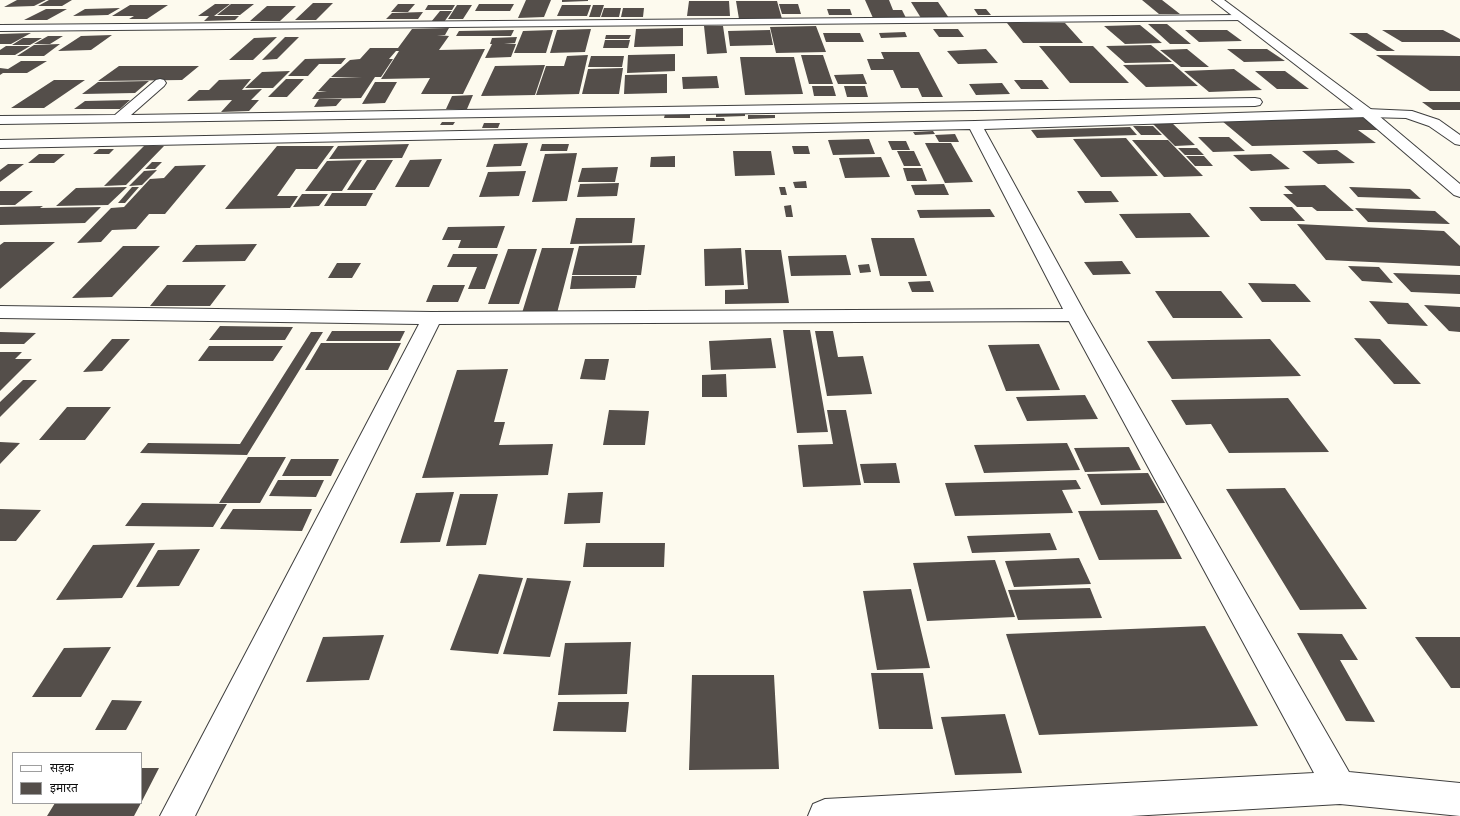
<!DOCTYPE html>
<html>
<head>
<meta charset="utf-8">
<style>
	body { margin:0 }
	#map { position:relative; width:1460px; height:816px; overflow:hidden; background:#fdfaee; font-family:Lora,"Noto Sans Devanagari",serif }
	canvas { display:block }
	.legend { position:absolute; left:12px; top:752px; width:130px; height:52px; box-sizing:border-box; background:#fff; border:1px solid #9e9e9e; margin:0; padding:5px 7px; list-style:none; font-size:12px; color:#0c0c0c }
	.legend li { display:flex; align-items:center; gap:8px; height:20px }
	.legend b { width:20px; border:1px solid #9e9e9e }
</style>
</head>
<body>
<div id="map">
<canvas width="1460" height="816"></canvas>
<ul class="legend">
<li><b style="height:5px;background:#fff"></b>सड़क</li>
<li><b style="height:11px;background:#544e4a"></b>इमारत</li>
</ul>
</div>
<script>
const ctx = document.querySelector('canvas').getContext('2d');
ctx.lineJoin = 'round';
function fill(path, color) {
  ctx.fillStyle = color;
  ctx.fill(path, 'evenodd');
}
function trace(path, color, width, dash) {
  ctx.strokeStyle = color;
  ctx.lineWidth = width;
  ctx.lineCap = dash ? 'butt' : 'round';
  ctx.setLineDash(dash || []);
  ctx.stroke(path);
}
fill(new Path2D(`
	M17,0H46L34,6L4,7Z
	M49,0H72L62,6H38Z
	M526,0H551L544,17L518,18Z
	M562,0H588V1L562,2Z
	M865,0H889L893,10H902L906,18H873Z
	M1142,0H1162L1180,14H1159Z
	M689,1H729L730,16H687Z
	M736,1H777L782,19H739Z
	M911,2H938L949,18H921Z
	M313,3H333L316,20H295Z
	M215,4H230L214,16H239L235,20L204,21L209,16H198Z
	M231,4H254L240,15H217Z
	M398,4H415L408,12H391Z
	M479,4H514L510,11H475Z
	M779,4H798L801,14H782Z
	M130,5H168L147,19H129L134,16H112Z
	M428,5H455L452,10H425Z
	M457,5H472L463,19H448Z
	M562,5H591L587,16H557Z
	M593,5H604L600,17H589Z
	M267,6H296L280,21H250Z
	M120,8L108,15L73,16L85,9Z
	M604,8H621L619,17H601Z
	M623,8H644L643,17H621Z
	M46,9H67L47,20H24Z
	M827,9H850L852,15H829Z
	M974,9H986L991,15H978Z
	M440,11H452L444,22H431Z
	M423,12L418,19H386L392,13Z
	M1007,23H1065L1083,43H1023Z
	M1148,24H1167L1191,44H1170Z
	M1140,25L1162,43L1125,44L1104,26Z
	M704,26H723L727,53L707,54Z
	M816,26L826,52L776,53L770,27Z
	M449,28L445,35H437L449,36L439,50L485,49L463,94H421L430,78L381,79L399,51H396L389,59H393L381,77H375L361,98L312,99L317,92H327L318,91L330,78H362L331,77L350,60L360,59L370,48H398L412,29Z
	M683,28V46L634,47L636,29Z
	M591,29L585,52L550,53L557,30Z
	M933,29H958L964,37H939Z
	M514,30L511,36H456L459,31Z
	M553,30L546,53H514L523,31Z
	M770,30L773,45L730,46L728,31Z
	M1185,30H1227L1242,41L1199,42Z
	M1382,30H1443L1460,39V42H1402Z
	M905,32L907,37L881,38L879,33Z
	M31,33L11,44H0V34Z
	M823,33H860L864,42H826Z
	M1349,33H1367L1395,51H1377Z
	M112,35L91,50L58,51L81,36Z
	M606,35H631L629,39H605Z
	M48,36H63L50,44H34Z
	M277,37L253,60H229L254,38Z
	M285,37H299L277,59L262,60Z
	M517,37L515,43H504L516,44L511,57L485,58L492,44H490L492,38Z
	M23,38H42L30,45H12Z
	M605,40H630L628,48H603Z
	M60,44L44,56H17L34,45Z
	M1151,45L1172,62L1125,63L1106,46Z
	M6,46H30L15,55H0V50Z
	M1039,46H1093L1129,83H1070Z
	M986,49L998,63L958,64L947,51Z
	M1187,49L1209,67H1181L1160,50Z
	M1227,49H1267L1285,61L1244,62Z
	M881,52H919L943,97H922L918,88H901L893,70H871L867,59H884Z
	M675,54V71L627,73L628,55Z
	M588,55L579,94L536,95L546,66H564L567,56Z
	M801,55H823L833,84H809Z
	M1376,55L1460,56V91H1430Z
	M591,56H624L622,67H588Z
	M740,57H794L803,94L745,95Z
	M346,58L341,64H319L308,76H288L305,59Z
	M21,61H47L27,73H3L0,75V68L8,69Z
	M1173,64L1198,86L1146,87L1123,65Z
	M545,65L535,95L481,96L495,66Z
	M119,66H199L182,80L98,81Z
	M623,68L619,94H582L588,69Z
	M1234,69L1262,90L1209,92L1184,71Z
	M290,71L273,88H245L262,72Z
	M1255,71H1285L1309,89H1277Z
	M667,74V93L624,94L625,75Z
	M863,74L867,84H838L834,75Z
	M717,76L719,88L683,89L682,77Z
	M251,79L242,90L262,89L251,100H259L249,111L221,112L232,100L187,101L199,90H209L219,80Z
	M286,79H304L287,97H268Z
	M54,80H85L44,108H11Z
	M1014,80H1042L1049,89H1021Z
	M149,81L135,93L82,94L98,82Z
	M375,82H397L385,103L362,104Z
	M1002,83L1010,94L976,95L969,84Z
	M812,86H833L836,96H814Z
	M844,86H865L868,97H847Z
	M473,95L467,109H446L452,96Z
	M319,99H342L336,106L314,107Z
	M130,100L120,109H74L85,101Z
	M1422,102H1460V110H1433Z
	M665,114H690V118H664Z
	M716,114H745V116L716,117Z
	M748,115H775V118L748,119Z
	M1362,117L1380,130H1358L1376,143L1252,146L1222,121Z
	M706,118H724L725,121H706Z
	M442,122H455L453,125H440Z
	M1171,122L1195,145L1175,146L1152,123Z
	M484,123H500L498,128H482Z
	M1133,126H1153L1162,135H1141Z
	M1130,127L1137,135L1037,138L1031,130Z
	M933,131L935,134L915,135L913,132Z
	M955,134L959,142H939L935,135Z
	M1198,137H1229L1245,151L1213,152Z
	M1126,138L1158,176L1101,177L1073,139Z
	M869,139L875,154L833,155L828,140Z
	M1132,140H1168L1203,176L1164,177Z
	M888,141H906L910,150H892Z
	M528,143L521,166L486,167L494,144Z
	M925,143H951L973,182L945,183Z
	M409,144L402,158L329,159L338,146Z
	M542,144H569L567,151H540Z
	M144,146H164L126,185L104,186Z
	M277,146H334L317,169H296L277,196H298L290,208L225,209Z
	M792,146H808L810,154H794Z
	M1178,148H1197L1204,155H1185Z
	M99,149H114L109,154H93Z
	M1337,150L1355,163L1318,164L1302,151Z
	M733,151H771L775,175L735,176Z
	M897,151H914L921,166H904Z
	M577,153L567,201L532,202L545,154Z
	M39,154H65L54,163H28Z
	M1271,154L1290,169L1251,171L1233,155Z
	M675,156V167H650L651,157Z
	M1186,156H1204L1213,166H1195Z
	M881,157L890,177L845,178L839,158Z
	M442,159L429,187H395L410,160Z
	M362,160L342,191H305L327,161Z
	M367,160H393L375,190H347Z
	M152,162H162L155,169H145Z
	M8,164H24L0,182V170Z
	M206,165L165,214H149L136,229L112,230L101,242L77,243L111,208L124,207L150,179L164,178L175,166Z
	M618,167L615,182H578L582,168Z
	M903,168H922L927,181H907Z
	M157,170L142,185L129,186L144,171Z
	M526,171L519,196L479,197L488,172Z
	M806,181L807,188H795L793,182Z
	M619,183L617,196L577,197L580,184Z
	M944,184L949,195H915L911,185Z
	M1325,185L1354,211H1317L1312,207H1297L1283,194H1293L1284,186Z
	M127,187L108,205L56,206L76,188Z
	M132,187H139L125,203H118Z
	M779,187H785L787,195H781Z
	M1349,187L1410,189L1421,199L1358,197Z
	M0,191H33L15,205H0Z
	M1077,191H1111L1119,202L1085,203Z
	M332,193H373L366,206H324Z
	M302,194H328L319,206L293,207Z
	M791,205L793,217H786L784,206Z
	M43,206L40,208L101,207L85,223L0,225V207Z
	M1249,207H1292L1305,221H1261Z
	M1355,208L1435,211L1450,224L1368,222Z
	M990,209L995,217L920,218L917,210Z
	M1190,213L1210,237L1136,238L1119,214Z
	M576,218H635L632,243L570,244Z
	M1297,224L1444,231L1460,246V266L1326,260Z
	M505,226L497,248H458L461,240H442L448,227Z
	M871,238H914L927,276H880Z
	M4,242H55L0,289V245Z
	M257,244L245,261L182,262L196,245Z
	M645,245L641,275H572L579,246Z
	M123,246H160L112,297L72,298Z
	M542,248H574L557,313H522Z
	M741,248L744,285L705,286L704,249Z
	M508,249H537L519,304H488Z
	M745,250H781L789,303L725,304V290L748,289Z
	M453,254H498L485,289H468L477,267H447Z
	M846,255L851,275L791,276L788,256Z
	M1122,261L1131,274L1093,275L1084,262Z
	M337,263H361L352,278H328Z
	M869,264L871,272L860,273L858,265Z
	M1348,266L1379,267L1393,283L1362,281Z
	M1393,273L1460,275V294L1411,292Z
	M572,276H637L635,288L570,289Z
	M930,281L934,292H912L908,282Z
	M1248,283L1295,284L1311,302H1262Z
	M167,285H226L210,306H150Z
	M433,285H465L458,302H426Z
	M1155,291H1221L1243,318H1173Z
	M1369,301L1408,303L1428,326L1388,324Z
	M1424,305L1460,307V332L1449,331Z
	M220,326L293,327L285,340H209Z
	M783,330H810L828,432L797,433Z
	M332,331H405L400,341H326Z
	M815,331H833L838,357L863,356L872,394L827,396Z
	M0,332L36,333L24,344H0Z
	M311,332H323L247,455L140,453L148,443L240,444Z
	M771,338L776,368L711,370L709,341Z
	M1354,338L1380,339L1421,384H1394Z
	M112,339H130L102,371L83,372Z
	M1270,339L1301,376L1172,379L1147,341Z
	M321,343H401L388,370H305Z
	M1039,344L1060,390L1006,391L988,345Z
	M209,346H283L273,361H198Z
	M0,352H22L15,359H32L0,391Z
	M585,359H609L605,380L580,379Z
	M508,369L494,422H505L499,445L553,444L548,475L422,478L457,370Z
	M726,374L727,397H702V375Z
	M23,380H37L0,417V402Z
	M1085,395L1098,419L1027,421L1016,397Z
	M1288,398L1329,452L1229,453L1211,424L1186,425L1171,400Z
	M67,407H111L85,440H39Z
	M609,410L649,411L645,445H603Z
	M827,410H846L861,485L803,487L798,445L833,444Z
	M0,442L20,443L0,464Z
	M1067,443L1080,470L984,473L974,445Z
	M1129,447L1141,470L1085,472L1074,448Z
	M248,457H286L260,503H219Z
	M291,459H339L331,476H282Z
	M896,463L900,483H864L860,464Z
	M1148,473L1165,503L1101,505L1087,474Z
	M278,480H324L316,497L269,496Z
	M1076,480L1081,489L1062,490L1073,513L955,516L945,483Z
	M1285,488L1367,609L1300,610L1226,489Z
	M454,492L440,542L400,543L416,493Z
	M603,492L600,523L564,524L568,493Z
	M460,494H498L486,545L446,546Z
	M142,503L227,504L213,527L125,526Z
	M0,509L41,510L16,541H0Z
	M233,509H312L302,531L220,529Z
	M1157,510L1182,559L1099,560L1078,511Z
	M1050,533L1057,550L972,553L967,536Z
	M155,543L122,598L56,600L93,545Z
	M586,543H665L664,567H583Z
	M200,549L179,586L136,587L158,550Z
	M1079,558L1091,584L1014,587L1005,561Z
	M995,560L1015,617L927,621L913,563Z
	M479,574L523,578L498,654L450,650Z
	M527,578L571,581L550,657L503,654Z
	M1090,588L1102,618L1018,620L1008,590Z
	M911,589L930,668L877,670L863,591Z
	M1205,626L1258,726L1039,735L1006,634Z
	M1297,633L1342,634L1358,660H1340L1375,722L1346,721Z
	M384,635L369,680L306,682L323,637Z
	M1415,637H1460V688H1451Z
	M631,642L627,694L558,695L565,643Z
	M111,647L81,697H32L64,648Z
	M871,673H923L933,729H879Z
	M692,675H774L779,769L689,770Z
	M112,700L142,701L126,730H95Z
	M558,702H629L626,732L553,731Z
	M1005,714L1022,773L955,775L941,717Z
	M141,768H159L141,803Z
	M55,803H141L134,816H47Z`), '#544e4a');
const minor = new Path2D(`
	M1240,15L1244,16L1245,18L1244,20L0,31V25Z
	M160,79L164,80L166,83L164,86L131,115L1255,98L1260,99L1262,102L1260,105L1255,106L0,124V116L115,115L156,80Z
	M1367,109L1412,111L1439,120L1460,135V145L1455,144L1429,126L1406,118L1367,117L984,129L1086,315L1349,772L1460,783V816L1340,804L1131,816H808L813,804L825,799L1314,773L1069,321L439,324L195,816H160L419,324L0,318V306L432,312L1063,309L970,129L0,148V140L975,121Z`);
const tertiary = new Path2D(`
	M1212,0H1224L1372,110L1460,184V197L1454,195L1362,116Z`);
trace(minor, '#3f3f3f', 2);
trace(tertiary, '#3f3f3f', 2);
fill(minor, '#fff');
fill(tertiary, '#fff');
</script>
</body>
</html>
